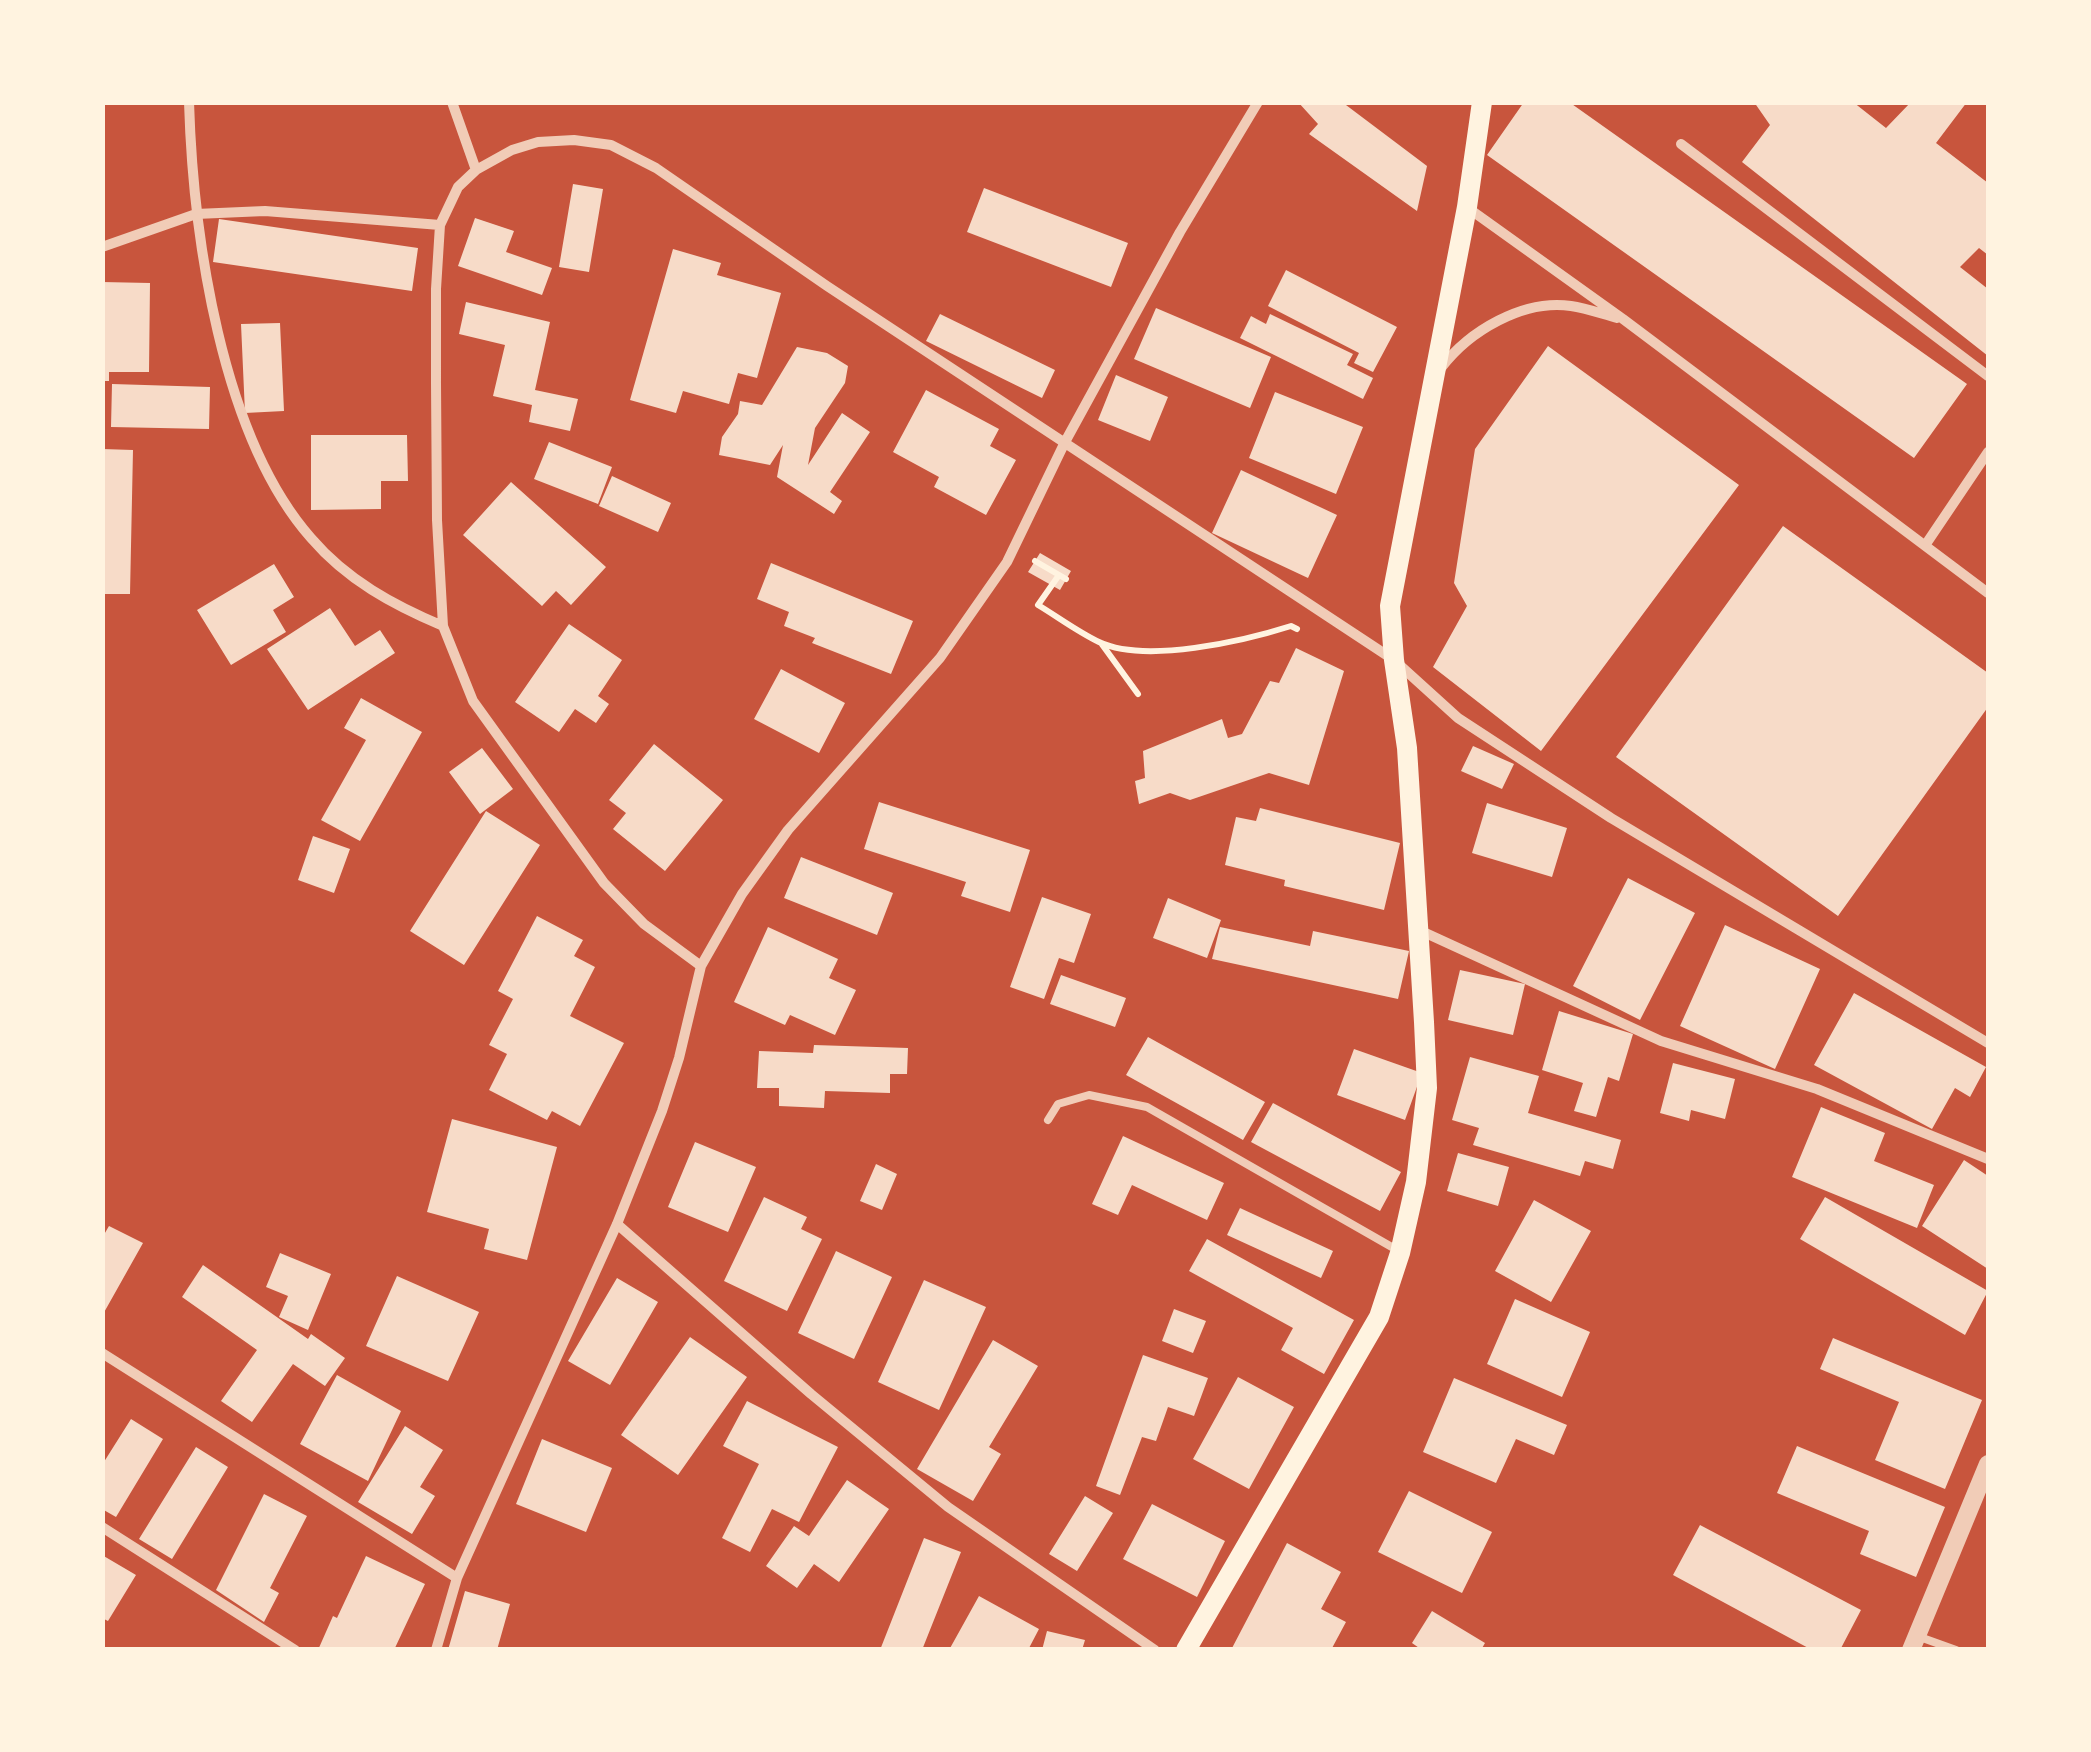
<!DOCTYPE html>
<html>
<head>
<meta charset="utf-8">
<style>
	body { margin:0 }
	#map { position:relative; width:2091px; height:1752px; overflow:hidden; background:#c8553d; font-family:"PT Sans",sans-serif }
	canvas { display:block }
	.frame { position:absolute; inset:0; border:105px solid #fff3e0; pointer-events:none }
</style>
</head>
<body>
<div id="map">
<canvas width="2091" height="1752"></canvas>
<div class="frame"></div>
</div>
<script>
const ctx = document.querySelector('canvas').getContext('2d');
ctx.lineJoin = 'round';
function fill(path, color) {
  ctx.fillStyle = color;
  ctx.fill(path, 'evenodd');
}
function trace(path, color, width, dash) {
  ctx.strokeStyle = color;
  ctx.lineWidth = width;
  ctx.lineCap = dash ? 'butt' : 'round';
  ctx.setLineDash(dash || []);
  ctx.stroke(path);
}
fill(new Path2D(`
	M1298,102H1342L1427,166L1417,211L1309,134L1318,124Z
	M1524,102H1569L1967,384L1914,458L1487,155Z
	M1754,102H1853L1886,128L1911,102H1967L1936,143L1988,183V255L1979,248L1960,267L1988,289V356L1742,162L1770,125Z
	M573,184L603,189L589,272L559,267Z
	M984,188L1128,243L1111,287L967,232Z
	M475,218L514,231L506,252L552,268L542,295L458,266Z
	M219,219L418,248L412,291L213,262Z
	M673,249L721,263L717,275L781,293L757,378L738,373L729,404L683,391L676,413L630,400Z
	M1286,270L1397,327L1373,372L1354,363L1359,353L1268,306Z
	M102,282L150,283L149,372H109V381H102Z
	M466,302L550,322L535,390L578,399L570,431L529,422L532,405L493,396L505,345L459,334Z
	M1156,308L1271,357L1250,408L1134,359Z
	M940,314L1055,370L1042,398L926,341Z
	M1270,314L1353,354L1347,365L1373,378L1363,399L1240,338L1251,316L1266,324Z
	M280,323L284,411L245,413L241,324Z
	M1548,346L1739,485L1541,751L1433,667L1467,606L1454,583L1475,449Z
	M797,347L827,353L848,366L845,383L815,428L808,465L842,413L870,432L830,492L842,501L834,514L777,477L783,445L770,465L719,455L722,437L738,414L740,401L762,405Z
	M1116,375L1168,397L1150,441L1098,420Z
	M112,384L210,387L209,429L111,427Z
	M926,390L999,429L990,446L1016,460L986,515L934,487L939,477L893,452Z
	M1275,392L1363,427L1336,494L1249,458Z
	M311,435H407L408,481H381V509L311,510Z
	M549,442L612,467L598,504L534,479Z
	M102,449L133,450L130,594H102Z
	M1241,470L1337,515L1308,578L1212,533Z
	M612,476L671,503L658,532L599,506Z
	M511,482L606,567L571,605L556,591L542,606L463,535Z
	M1783,526L1988,673V707L1838,916L1616,757Z
	M1040,553L1071,571L1060,590L1028,572Z
	M771,563L913,621L891,674L812,643L815,638L784,626L789,612L757,599Z
	M274,564L294,597L273,610L286,632L231,665L197,610Z
	M330,608L355,646L380,630L395,653L308,710L267,649Z
	M569,624L622,660L598,696L609,704L596,723L575,709L559,732L515,702Z
	M1296,648L1344,671L1309,785L1269,773L1190,800L1170,793L1139,804L1135,781L1145,778L1143,751L1222,719L1228,738L1242,734L1270,681L1279,683Z
	M781,669L845,703L819,753L754,719Z
	M361,698L422,732L360,841L321,820L366,740L344,728Z
	M654,744L723,800L665,871L613,829L626,813L609,800Z
	M1473,746L1514,764L1502,789L1461,771Z
	M482,748L513,789L480,814L449,772Z
	M879,802L1030,850L1010,912L961,896L966,882L864,849Z
	M1487,803L1567,828L1552,877L1472,853Z
	M1260,808L1400,843L1384,910L1284,886L1285,880L1225,865L1236,817L1256,821Z
	M486,811L540,845L464,965L410,931Z
	M313,836L350,849L334,893L298,880Z
	M801,857L893,893L877,935L784,898Z
	M1628,878L1695,913L1640,1020L1573,986Z
	M1042,897L1091,914L1074,963L1059,958L1044,999L1010,987Z
	M1168,898L1221,920L1207,958L1153,938Z
	M537,916L583,940L574,956L595,967L570,1016L624,1043L580,1126L552,1111L547,1120L489,1090L507,1054L489,1045L513,999L498,991Z
	M1725,925L1820,969L1775,1069L1680,1026Z
	M768,927L838,959L829,978L856,990L835,1035L790,1015L785,1025L734,1002Z
	M1220,927L1310,946L1313,931L1409,951L1398,999L1212,959Z
	M1460,970L1525,984L1513,1035L1448,1020Z
	M1061,975L1126,998L1115,1027L1050,1004Z
	M1854,993L1986,1067L1970,1097L1955,1088L1932,1129L1814,1065Z
	M1559,1011L1633,1034L1619,1081L1608,1077L1596,1117L1574,1111L1583,1083L1542,1070Z
	M1148,1037L1265,1102L1243,1140L1126,1075Z
	M814,1045L908,1048L907,1074H890V1093L825,1091L824,1108L779,1106V1088H757L759,1051L813,1053Z
	M1354,1049L1422,1073L1405,1120L1337,1095Z
	M1470,1057L1539,1076L1528,1113L1621,1140L1613,1169L1585,1161L1580,1176L1473,1145L1479,1128L1452,1120Z
	M1673,1063L1735,1079L1725,1119L1691,1110L1689,1121L1660,1113Z
	M1273,1103L1401,1172L1380,1211L1251,1142Z
	M1821,1107L1885,1133L1874,1161L1934,1185L1917,1228L1792,1177Z
	M452,1119L557,1147L527,1260L484,1249L489,1229L427,1212Z
	M1123,1136L1224,1183L1207,1220L1132,1185L1118,1215L1092,1204Z
	M695,1142L756,1167L728,1232L668,1207Z
	M1458,1153L1509,1167L1498,1206L1447,1191Z
	M1964,1160L1988,1176V1269L1922,1226Z
	M876,1164L897,1174L882,1210L860,1201Z
	M764,1197L807,1217L801,1229L822,1239L787,1311L724,1281Z
	M1825,1197L1988,1291L1965,1335L1800,1239Z
	M1534,1200L1591,1231L1551,1302L1495,1271Z
	M1240,1208L1333,1251L1321,1278L1227,1235Z
	M109,1226L143,1243L102,1316V1238Z
	M1207,1239L1354,1320L1324,1374L1281,1350L1293,1328L1189,1271Z
	M836,1251L892,1277L854,1359L798,1333Z
	M280,1253L331,1274L308,1330L279,1317L288,1296L266,1287Z
	M203,1265L308,1339L311,1334L345,1358L325,1386L293,1364L252,1422L221,1401L257,1350L182,1297Z
	M397,1276L479,1312L448,1381L366,1346Z
	M617,1278L658,1302L610,1385L568,1361Z
	M924,1280L986,1307L939,1410L878,1382Z
	M1515,1299L1590,1332L1562,1397L1487,1364Z
	M1174,1309L1206,1321L1193,1353L1162,1341Z
	M690,1337L747,1377L678,1475L621,1435Z
	M1833,1338L1982,1400L1945,1489L1875,1460L1899,1402L1820,1369Z
	M993,1340L1038,1366L989,1447L1001,1454L973,1501L917,1469Z
	M1143,1355L1208,1378L1194,1416L1168,1407L1156,1441L1142,1437L1120,1495L1096,1486Z
	M337,1375L401,1411L368,1481L300,1444Z
	M1238,1377L1294,1407L1249,1489L1193,1459Z
	M1454,1378L1567,1425L1554,1455L1516,1439L1496,1483L1423,1452Z
	M747,1401L838,1447L799,1522L772,1509L750,1552L722,1538L759,1464L723,1446Z
	M131,1419L163,1439L116,1517L102,1509V1465Z
	M405,1426L443,1450L420,1487L435,1496L412,1534L358,1502Z
	M542,1439L612,1468L586,1532L516,1504Z
	M1797,1446L1945,1507L1916,1577L1860,1554L1869,1531L1777,1493Z
	M196,1447L228,1467L172,1559L139,1539Z
	M847,1480L889,1509L839,1582L814,1564L797,1588L766,1566L794,1526L809,1536Z
	M1409,1491L1492,1532L1462,1593L1378,1552Z
	M264,1494L307,1516L270,1588L279,1593L264,1622L216,1590Z
	M1085,1496L1113,1513L1077,1571L1049,1554Z
	M1152,1504L1225,1541L1197,1597L1123,1559Z
	M1700,1525L1861,1610L1840,1650H1812L1673,1575Z
	M924,1538L961,1552L922,1650H880Z
	M1287,1543L1341,1572L1321,1609L1346,1622L1331,1650H1231Z
	M102,1555L136,1575L108,1621L102,1618Z
	M366,1556L425,1584L394,1650H318L333,1616L337,1618Z
	M465,1591L510,1604L497,1650H448Z
	M979,1596L1039,1629L1028,1650H949Z
	M1432,1611L1485,1643L1481,1650H1422L1412,1643Z
	M1047,1631L1085,1640L1082,1650H1042Z`), '#f7dbc8');
trace(new Path2D(`
	M1035,561L1066,579
	M1059,575L1038,605C1058,617 1078,632 1099,642C1145,664 1244,641 1291,626L1297,629
	M1101,643L1138,694`), '#fff3e0', 6);
trace(new Path2D(`
	M1048,1120L1058,1104L1089,1095L1147,1107L1397,1250
	M1917,1636L1956,1650`), '#f1ccb7', 8);
trace(new Path2D(`
	M189,102C193,235 221,436 311,538C347,580 393,605 443,626
	M452,102L476,170
	M1681,144L1988,376
	M1468,208L1623,319L1988,593
	M102,247L196,214L265,211L440,225
	M1441,368C1469,331 1523,299 1571,306C1586,308 1602,314 1617,318
	M1926,544L1988,452
	M1419,930L1661,1041L1817,1089L1988,1159
	M701,966L644,924L604,883L473,701L443,626L437,520L436,383V289L440,225L458,187L476,170L512,150L538,142L574,140L611,145L656,168L827,286L1394,660L1458,718L1611,818L1988,1043
	M617,1224L811,1394L948,1507L1155,1650
	M102,1353L457,1578
	M102,1527L295,1650
	M436,1650L457,1578L617,1224L662,1111L679,1058L701,966L742,894L788,830L940,658L1007,562L1065,442L1180,232L1258,102`), '#f1ccb7', 10);
trace(new Path2D(`
	M1911,1650L1988,1464`), '#f1ccb7', 18);
trace(new Path2D(`
	M1186,1650L1379,1317L1400,1253L1416,1182L1427,1088L1424,1022L1407,748L1394,660L1390,606L1467,207L1482,102`), '#fff3e0', 20);
</script>
</body>
</html>
